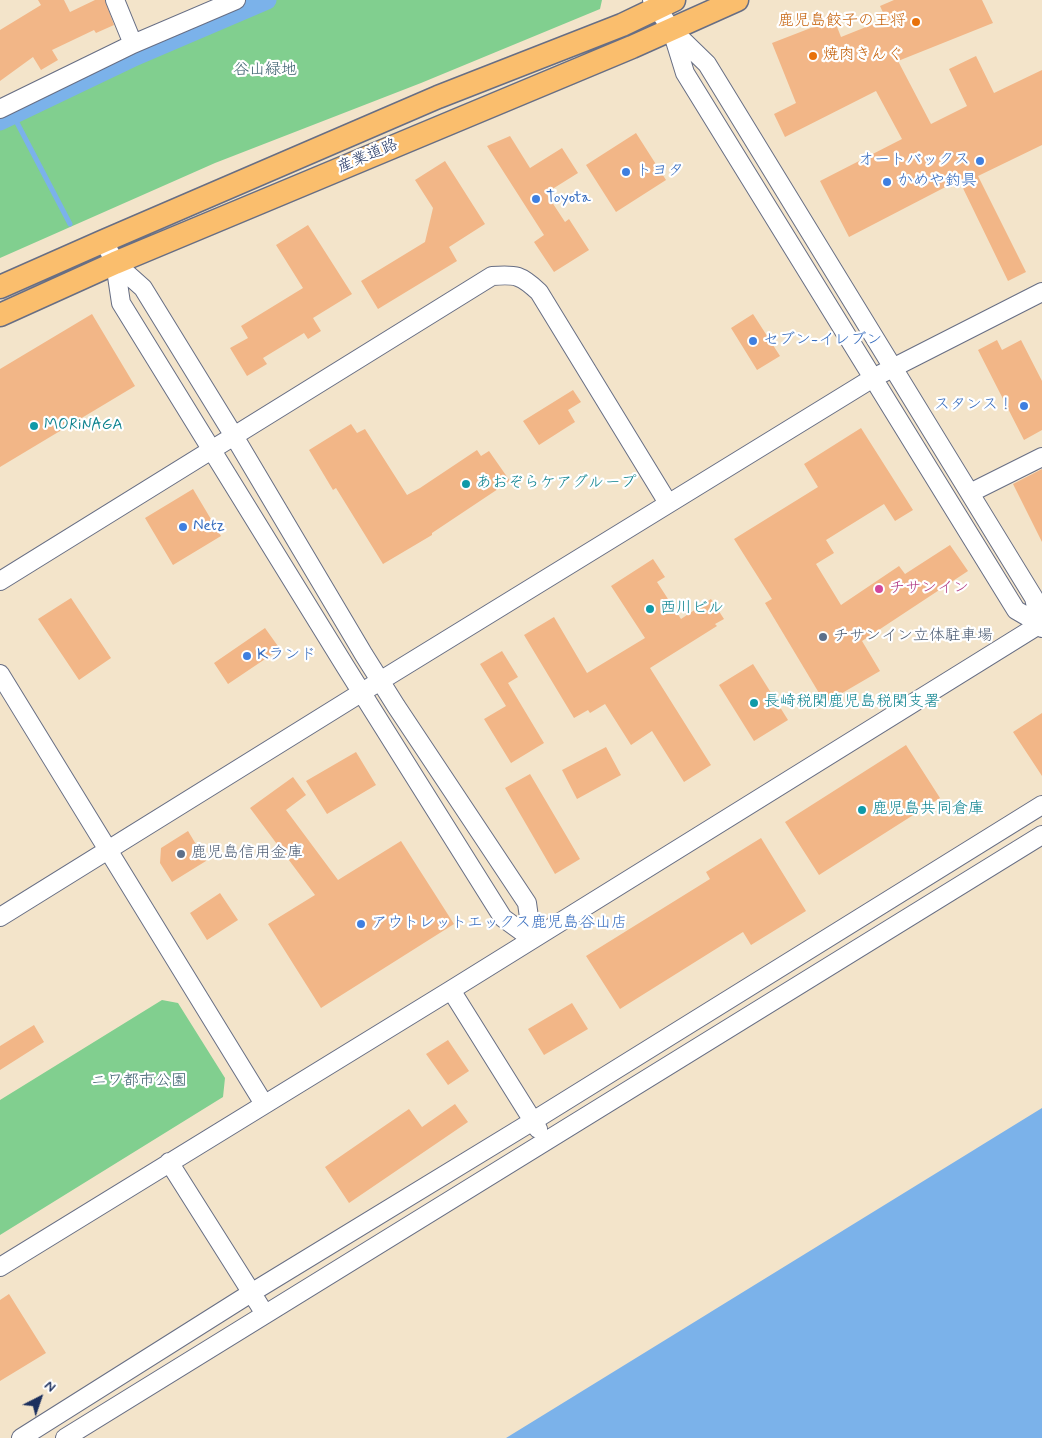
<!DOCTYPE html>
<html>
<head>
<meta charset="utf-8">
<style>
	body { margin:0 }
	#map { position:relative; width:1042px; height:1438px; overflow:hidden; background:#f3e4ca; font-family:Mynerve,sans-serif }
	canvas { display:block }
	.north { position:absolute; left:15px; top:1373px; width:50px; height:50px; -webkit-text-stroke:4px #fff; paint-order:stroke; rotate:41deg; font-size:14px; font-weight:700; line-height:20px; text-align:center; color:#1b2f5e }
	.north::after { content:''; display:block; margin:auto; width:18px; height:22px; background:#1b2f5e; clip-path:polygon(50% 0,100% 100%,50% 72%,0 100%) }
</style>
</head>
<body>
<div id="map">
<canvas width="1042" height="1438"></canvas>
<div class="north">N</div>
</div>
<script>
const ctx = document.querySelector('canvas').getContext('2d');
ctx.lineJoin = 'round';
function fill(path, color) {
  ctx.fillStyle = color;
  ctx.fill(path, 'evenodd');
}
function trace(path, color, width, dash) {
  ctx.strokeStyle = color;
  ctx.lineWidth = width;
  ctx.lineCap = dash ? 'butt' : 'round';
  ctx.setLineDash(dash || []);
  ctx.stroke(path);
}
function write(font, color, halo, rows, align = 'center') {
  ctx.font = font + ' Mynerve,"Klee One",sans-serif';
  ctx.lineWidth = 4.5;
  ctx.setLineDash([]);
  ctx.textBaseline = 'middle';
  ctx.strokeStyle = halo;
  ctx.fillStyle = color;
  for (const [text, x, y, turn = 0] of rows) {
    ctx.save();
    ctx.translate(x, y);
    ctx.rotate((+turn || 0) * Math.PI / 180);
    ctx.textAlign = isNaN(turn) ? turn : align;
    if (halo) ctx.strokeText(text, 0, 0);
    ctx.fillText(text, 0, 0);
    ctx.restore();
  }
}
fill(new Path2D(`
	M259,0H602L600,9L421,83L215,163L0,258V118L134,52Z
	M162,1000L178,1003L225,1078L223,1097L0,1235V1100Z`), '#81cf8f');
fill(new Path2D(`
	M1042,1108V1438H506Z`), '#7bb2ea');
trace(new Path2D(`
	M13,115L70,224`), '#7bb2ea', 5);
trace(new Path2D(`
	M0,121L136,56L267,0`), '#7bb2ea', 19);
fill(new Path2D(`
	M38,0H64L70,12L95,0H105L114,25L96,33L94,30L52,50L58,60L41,70L33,57L0,81V30L41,5Z
	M894,0H982L993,23L898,61L931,124L967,106L949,69L976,56L994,93L1042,70V145L978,176L1026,272L1008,281L959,180L849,237L820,181L902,139L876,91L785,137L774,114L796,103L772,43L834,19L841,37L886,19L880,6Z
	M636,133L666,180L616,212L586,165Z
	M510,136L530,168L562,148L578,173L546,193L565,222L569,219L589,250L554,272L534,242L544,235L487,146Z
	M445,161L485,224L449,247L457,261L378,309L361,281L425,242L433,208L415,180Z
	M308,225L352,294L313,318L321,331L308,339L304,333L263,358L267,364L247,376L230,348L248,338L241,326L303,288L276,245Z
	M92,314L135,386L0,467V369Z
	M753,314L780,356L757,370L731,328Z
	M997,340L1002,350L1021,340L1042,381V430L1024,440L978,350Z
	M573,390L581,402L568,410L575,422L539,445L523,421Z
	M351,424L357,433L365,429L407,495L420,488L477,450L481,456L489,451L510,481L432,533V535L383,564L336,488L333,490L309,450Z
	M861,428L913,510L895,521L884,504L826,540L834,553L816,564L841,605L899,566L905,574L950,545L968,571L862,641L880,671L825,703L765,603L772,599L734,539L818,487L804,464Z
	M1042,469V542L1013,484Z
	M193,489L221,536L173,565L145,518Z
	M653,559L665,577L657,582L681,619L711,599L724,619L715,624L717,626L650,668L711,765L684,782L652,731L631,745L605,704L590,713L588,710L574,718L524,635L554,617L587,673L645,638L611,586Z
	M71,598L111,658L79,680L38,619Z
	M265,628L280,649L228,684L214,663Z
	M502,651L518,677L508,683L544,743L511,763L484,719L506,706L480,664Z
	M753,664L788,720L754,741L719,685Z
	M1042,713V776L1013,732Z
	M906,745L940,798L819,875L785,822Z
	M606,747L621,775L577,799L562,770Z
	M356,752L376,785L327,814L306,781Z
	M530,774L580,859L555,874L505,788Z
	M293,777L306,795L286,810L338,880L401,841L454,924L321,1008L268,924L315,895L250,808Z
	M188,831L206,861L172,882L160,863L161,848Z
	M761,838L806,911L751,945L743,932L620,1009L586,956L710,879L706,872Z
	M220,893L238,920L207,940L190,913Z
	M572,1003L588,1029L544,1055L528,1029Z
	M34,1025L44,1042L0,1070V1046Z
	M448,1040L469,1071L448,1085L426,1054Z
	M455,1104L468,1122L349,1203L325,1167L409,1109L422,1127Z
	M9,1294L46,1353L0,1381V1300Z`), '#f2b687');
const minor = new Path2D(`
	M115,0L133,44
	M652,0L671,29L707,64L1034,598L1040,624L1042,628
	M672,31L685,73L1016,610L1040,624
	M0,109L133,44L236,0
	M104,241L115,263L121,303L345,666L503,918L532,939
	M115,263L143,288L234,436L364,655L396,706L527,903L532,939
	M970,493L1042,457
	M0,581L492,276C516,274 521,275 539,292L668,503
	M0,674L264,1104
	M0,917L380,681L873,378L1042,292
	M451,990L538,1129
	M169,1162L265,1314
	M0,1267L451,990L1042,623
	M21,1438L251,1293L533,1121L1042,805
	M65,1438L1042,835`);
const major = new Path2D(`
	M0,287L104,241L438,97L622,25L674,0
	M0,315L115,263L632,47L737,0`);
trace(minor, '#676e84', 20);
trace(major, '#676e84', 25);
trace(minor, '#fff', 18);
trace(major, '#fabe6d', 22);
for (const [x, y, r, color] of [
	[916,22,5,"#e8710a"],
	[813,56,5,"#e8710a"],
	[980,161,5,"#3f7fe0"],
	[626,172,5,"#3f7fe0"],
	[887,182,5,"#3f7fe0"],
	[536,199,5,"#3f7fe0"],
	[753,341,5,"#3f7fe0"],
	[1024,406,5,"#3f7fe0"],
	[34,426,5,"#0f9aa8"],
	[466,484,5,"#0f9aa8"],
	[183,527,5,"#3f7fe0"],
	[879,589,5,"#d1479c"],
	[650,609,5,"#0f9aa8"],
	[823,637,5,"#5c6f8a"],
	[247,656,5,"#3f7fe0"],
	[754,703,5,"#0f9aa8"],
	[862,810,5,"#0f9aa8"],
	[181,854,5,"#5c6f8a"],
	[361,924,5,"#3f7fe0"]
]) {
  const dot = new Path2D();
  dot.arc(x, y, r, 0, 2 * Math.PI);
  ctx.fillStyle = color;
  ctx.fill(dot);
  trace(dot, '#fff', 2);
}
write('16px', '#c56008', '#fff', [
	["鹿児島餃子の王将",906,22],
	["焼肉きんぐ",823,56,"left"]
], 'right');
write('16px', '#3a5f6d', '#fff', [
	["谷山緑地",265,71],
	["ニワ都市公園",139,1082]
]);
write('16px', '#1b2f5e', '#fff', [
	["産業道路",368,157,-23]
]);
write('16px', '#366cbe', '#fff', [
	["オートバックス",970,161,"right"],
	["トヨタ",636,172],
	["かめや釣具",897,182],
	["Toyota",546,199],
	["セブン-イレブン",763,341],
	["スタンス！",1014,406,"right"],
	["Netz",193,527],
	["Kランド",257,656],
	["アウトレットエックス鹿児島谷山店",371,924]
], 'left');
write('16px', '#0d838f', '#fff', [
	["MORiNAGA",44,426],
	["あおぞらケアグループ",476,484],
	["西川ビル",660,609],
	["長崎税関鹿児島税関支署",764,703],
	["鹿児島共同倉庫",872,810]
], 'left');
write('16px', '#b23c85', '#fff', [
	["チサンイン",889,589]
], 'left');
write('16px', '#4e5e75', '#fff', [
	["チサンイン立体駐車場",833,637],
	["鹿児島信用金庫",191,854]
], 'left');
</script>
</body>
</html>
